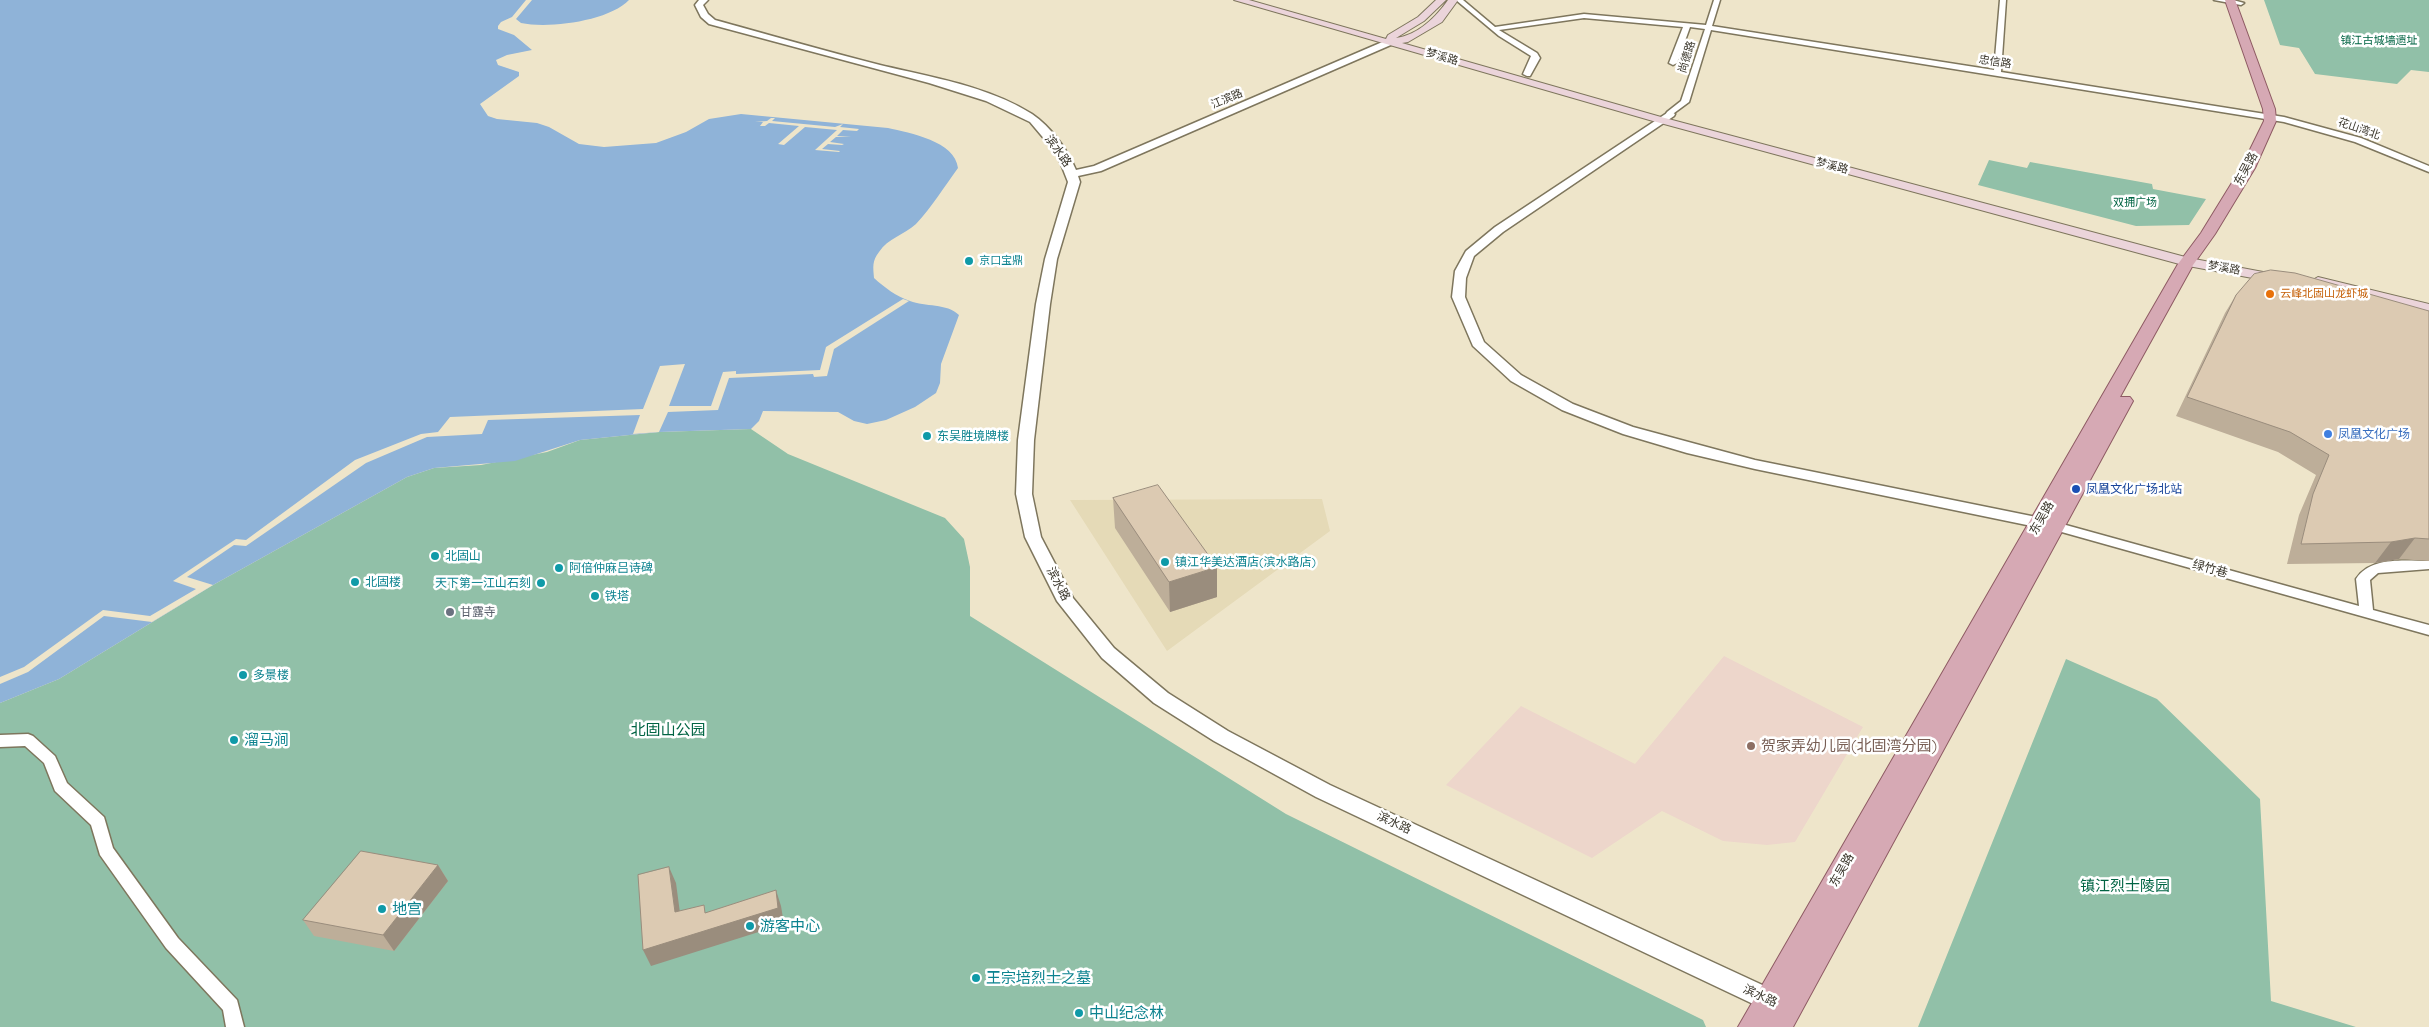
<!DOCTYPE html>
<html>
<head>
<meta charset="utf-8">
<style>
	body { margin:0 }
	canvas { display:block; background:#eee5ca }
</style>
</head>
<body>
<canvas width="2429" height="1027"></canvas>
<script>
const ctx = document.querySelector('canvas').getContext('2d');
ctx.lineJoin = 'round';
function fill(path, color) {
  ctx.fillStyle = color;
  ctx.fill(path, 'evenodd');
}
function trace(path, color, width, dash) {
  ctx.strokeStyle = color;
  ctx.lineWidth = width;
  ctx.lineCap = dash ? 'butt' : 'round';
  ctx.setLineDash(dash || []);
  ctx.stroke(path);
}
function write(font, color, halo, rows, align = 'center') {
  ctx.font = font + ' Quicksand,"Noto Sans SC",sans-serif';
  ctx.lineWidth = 5;
  ctx.setLineDash([]);
  ctx.textBaseline = 'middle';
  ctx.strokeStyle = halo;
  ctx.fillStyle = color;
  for (const [text, x, y, turn = 0] of rows) {
    ctx.save();
    ctx.translate(x, y);
    ctx.rotate((+turn || 0) * Math.PI / 180);
    ctx.textAlign = isNaN(turn) ? turn : align;
    if (halo) ctx.strokeText(text, 0, 0);
    ctx.fillText(text, 0, 0);
    ctx.restore();
  }
}
fill(new Path2D(`
	M1322,499L1330,531L1167,651L1070,500Z`), '#e5dab7');
fill(new Path2D(`
	M1724,656L1863,727L1795,842L1767,845L1723,841L1662,811L1592,858L1446,785L1521,706L1635,764Z`), '#edd6cb');
fill(new Path2D(`
	M2264,0H2429V72L2411,70L2397,84L2315,74L2299,48L2280,45Z
	M1989,160L2027,168L2030,162L2152,184L2153,189L2206,199L2189,225L2136,226L1978,185Z
	M751,429L788,454L945,518L964,539L970,567V616L1286,814L1703,1020L1706,1027H0V703L59,679L213,585L407,477L434,468L481,465L547,452L580,440L659,432Z
	M2066,659L2157,699L2260,799L2271,1001L2356,1027H1918Z`), '#91c0a8');
fill(new Path2D(`
	M0,0H526L512,17L501,22L498,26V29L514,35L532,50L507,55L496,60L498,65L519,72V76L480,104L488,116L497,119L537,123L549,127L579,144L604,147L656,143L686,132L709,119L741,114L888,128C910,133 955,141 958,168C944,187 932,207 916,224C904,235 888,238 879,252C872,261 873,267 874,278C885,288 896,296 910,301C925,307 947,303 959,315L941,364L940,383L936,393L915,407L886,420L867,424L854,421L838,412L763,411L759,421L751,429L659,432L580,440L515,461L434,468L407,477L213,585L59,679L0,703Z
	M532,0H629C609,21 549,29 521,23L516,19Z`), '#8fb3d8');
fill(new Path2D(`
	M771,118H775L772,121L835,127L843,124L840,127L859,129L857,131L843,130L837,136L851,137H836L830,142L844,144L842,145L828,144L822,149L840,151L839,152L815,150L837,130L805,127L784,145L778,144L799,126L769,123L765,126H760L763,122H755L767,121Z
	M903,299L909,301L834,349L827,376L814,377L813,374L729,378L718,410L668,412L659,432L633,434L640,415L488,420L482,434L427,437L366,463L246,546L234,545L187,577L213,585L152,622L104,616L28,672L0,684V677L24,667L103,610L150,616L196,589L173,581L236,539L246,540L355,460L421,434L438,432L450,417L643,409L660,366L685,364L669,406H711L723,372L736,371V374L820,370L826,347Z`), '#eee5ca');
const minor = new Path2D(`
	M1456,0H1463L1495,27L1584,14L1706,25L1714,0H1720L1712,26L1994,70L2000,0H2006L2001,72L2284,117L2361,138L2429,166V172L2355,142L2284,122L1711,30L1689,102L1670,116L1666,114L1667,112L1681,101L1705,29L1690,27L1677,63L1673,65L1669,63L1683,27L1584,18L1499,30L1537,53L1540,58L1530,76H1527L1523,74L1531,56L1499,36Z
	M2214,0H2233L2244,3L2241,5Z
	M2055,522L2359,606L2356,579C2371,556 2405,561 2429,561V569L2378,573L2370,580L2373,610L2429,625V635L2051,529L2049,526Z
	M28,734L33,736L55,756L67,783L104,817L113,848L178,938L237,1000L244,1027H226L223,1010L166,948L100,855L91,825L55,791L44,763L25,746L0,747V735Z`);
const tertiary = new Path2D(`
	M699,0H708L703,5L708,14L715,20C770,35 825,51 880,65C930,77 988,86 1032,114C1051,127 1067,149 1076,170L1094,166L1387,40H1393V44L1101,171L1078,176L1080,182L1057,259L1050,304L1034,440L1032,494L1041,537L1073,598L1114,648L1168,693L1228,731L1330,785L1784,995L1788,1003L1784,1011L1776,1014L1768,1011L1316,797L1214,741L1154,703L1102,658L1057,601L1025,537L1016,494L1018,440L1036,304L1045,259L1068,182L1057,154L1030,122L986,101L929,83L709,24L701,17L695,5Z
	M1670,111L1675,114L1674,116L1503,232L1474,256L1466,278L1465,297L1484,342L1521,375L1573,404L1633,427L1755,460L2051,520L2057,521L2059,525L2057,529L2051,530L1755,469L1687,453L1623,434L1562,410L1511,381L1473,346L1452,297L1455,271L1466,251L1495,227Z`);
const secondary = new Path2D(`
	M1234,0H1249L1386,39L1388,35L1418,17L1436,0H1446L1424,21L1396,38C1418,35 1436,17 1448,0H1458L1442,22L1408,42L1402,43L1661,117L2148,247L2189,258L2279,275L2286,279L2279,283L2183,265L1653,121Z
	M2318,277L2429,304V312L2313,284L2311,281Z`);
const primary = new Path2D(`
	M2225,0H2235L2275,109L2276,121L2255,168L2215,234L2193,265L2120,397H2130L2133,401L1793,1027H1738L2178,264L2201,233L2241,168L2264,121L2263,109Z`);
trace(minor, '#7e765d', 3);
trace(tertiary, '#7e765d', 3);
trace(secondary, '#7e765d', 2);
trace(primary, '#8e5b63', 2);
fill(minor, '#fff');
fill(tertiary, '#fff');
fill(secondary, '#ebd4da');
fill(primary, '#d6a9b4');
fill(new Path2D(`
	M2236,295L2429,311V561L2399,559L2375,563L2287,564L2299,515L2316,475L2278,452L2176,416L2225,313Z
	M1113,498L1217,597L1170,612L1115,528Z
	M438,865L448,881L394,951L314,936L303,920Z`), '#bdae99');
fill(new Path2D(`
	M2415,538L2399,559L2375,563L2391,542Z
	M1217,567V597L1170,612L1169,582Z
	M438,865L448,881L394,951L383,935Z
	M669,867L676,883L682,928L675,912Z
	M776,890L781,906L784,924L651,966L643,950Z`), '#9a8d7d');
const building = new Path2D(`
	M2271,270L2295,273L2429,311V539L2415,538L2391,542L2301,544L2313,494L2329,455L2290,432L2187,397L2236,295L2254,274Z
	M1158,485L1217,567L1169,582L1113,498Z
	M361,851L438,865L383,935L303,920Z
	M669,867L675,912L704,905L705,913L776,890L778,908L643,950L638,875Z`);
fill(building, '#dccab2');
trace(building, '#9a8d7d', 1);
for (const [x, y, r, color] of [
	[969,261,5,"#0f9aa8"],
	[2270,294,5,"#e8710a"],
	[2328,434,5,"#3f7fe0"],
	[927,436,5,"#0f9aa8"],
	[2076,489,5,"#1a4fb4"],
	[435,556,5,"#0f9aa8"],
	[1165,562,5,"#0f9aa8"],
	[559,568,5,"#0f9aa8"],
	[355,582,5,"#0f9aa8"],
	[541,583,5,"#0f9aa8"],
	[595,596,5,"#0f9aa8"],
	[450,612,5,"#6b7280"],
	[243,675,5,"#0f9aa8"],
	[234,740,5,"#0f9aa8"],
	[1751,746,5,"#8d6e63"],
	[382,909,5,"#0f9aa8"],
	[750,926,5,"#0f9aa8"],
	[976,978,5,"#0f9aa8"],
	[1079,1013,5,"#0f9aa8"]
]) {
  const dot = new Path2D();
  dot.arc(x, y, r, 0, 2 * Math.PI);
  ctx.fillStyle = color;
  ctx.fill(dot);
  trace(dot, '#fff', 2);
}
write('11px', '#016443', '#fff', [
	["镇江古城墙遗址",2379,41],
	["双拥广场",2135,203]
]);
write('11px', '#39352a', '#fff', [
	["梦溪路",1442,57,16],
	["尚德路",1687,57,-73],
	["忠信路",1995,62,9],
	["江滨路",1227,99,-23],
	["花山湾北",2359,129,19],
	["梦溪路",1832,166,15],
	["梦溪路",2224,268,10]
]);
write('11px', '#0d838f', '#fff', [
	["京口宝鼎",979,261]
], 'left');
write('11px', '#c56008', '#fff', [
	["云峰北固山龙虾城",2280,294]
], 'left');
write('12px', '#39352a', '#fff', [
	["滨水路",1058,151,54],
	["东吴路",2246,169,-62],
	["东吴路",2042,518,-60],
	["绿竹巷",2210,569,16],
	["滨水路",1058,584,62],
	["滨水路",1394,823,25],
	["东吴路",1842,870,-60],
	["滨水路",1760,996,25]
]);
write('12px', '#366cbe', '#fff', [
	["凤凰文化广场",2338,434]
], 'left');
write('12px', '#0d838f', '#fff', [
	["东吴胜境牌楼",937,436],
	["北固山",445,556],
	["镇江华美达酒店(滨水路店)",1175,562],
	["阿倍仲麻吕诗碑",569,568],
	["北固楼",365,582],
	["天下第一江山石刻",531,583,"right"],
	["铁塔",605,596],
	["多景楼",253,675]
], 'left');
write('12px', '#164399', '#fff', [
	["凤凰文化广场北站",2086,489]
], 'left');
write('12px', '#5b616d', '#fff', [
	["甘露寺",460,612]
], 'left');
write('15px', '#016443', '#fff', [
	["北固山公园",668,730],
	["镇江烈士陵园",2125,886]
]);
write('15px', '#0d838f', '#fff', [
	["溜马涧",244,740],
	["地宫",392,909],
	["游客中心",760,926],
	["王宗培烈士之墓",986,978],
	["中山纪念林",1089,1013]
], 'left');
write('15px', '#785e54', '#fff', [
	["贺家弄幼儿园(北固湾分园)",1761,746]
], 'left');
</script>
</body>
</html>
